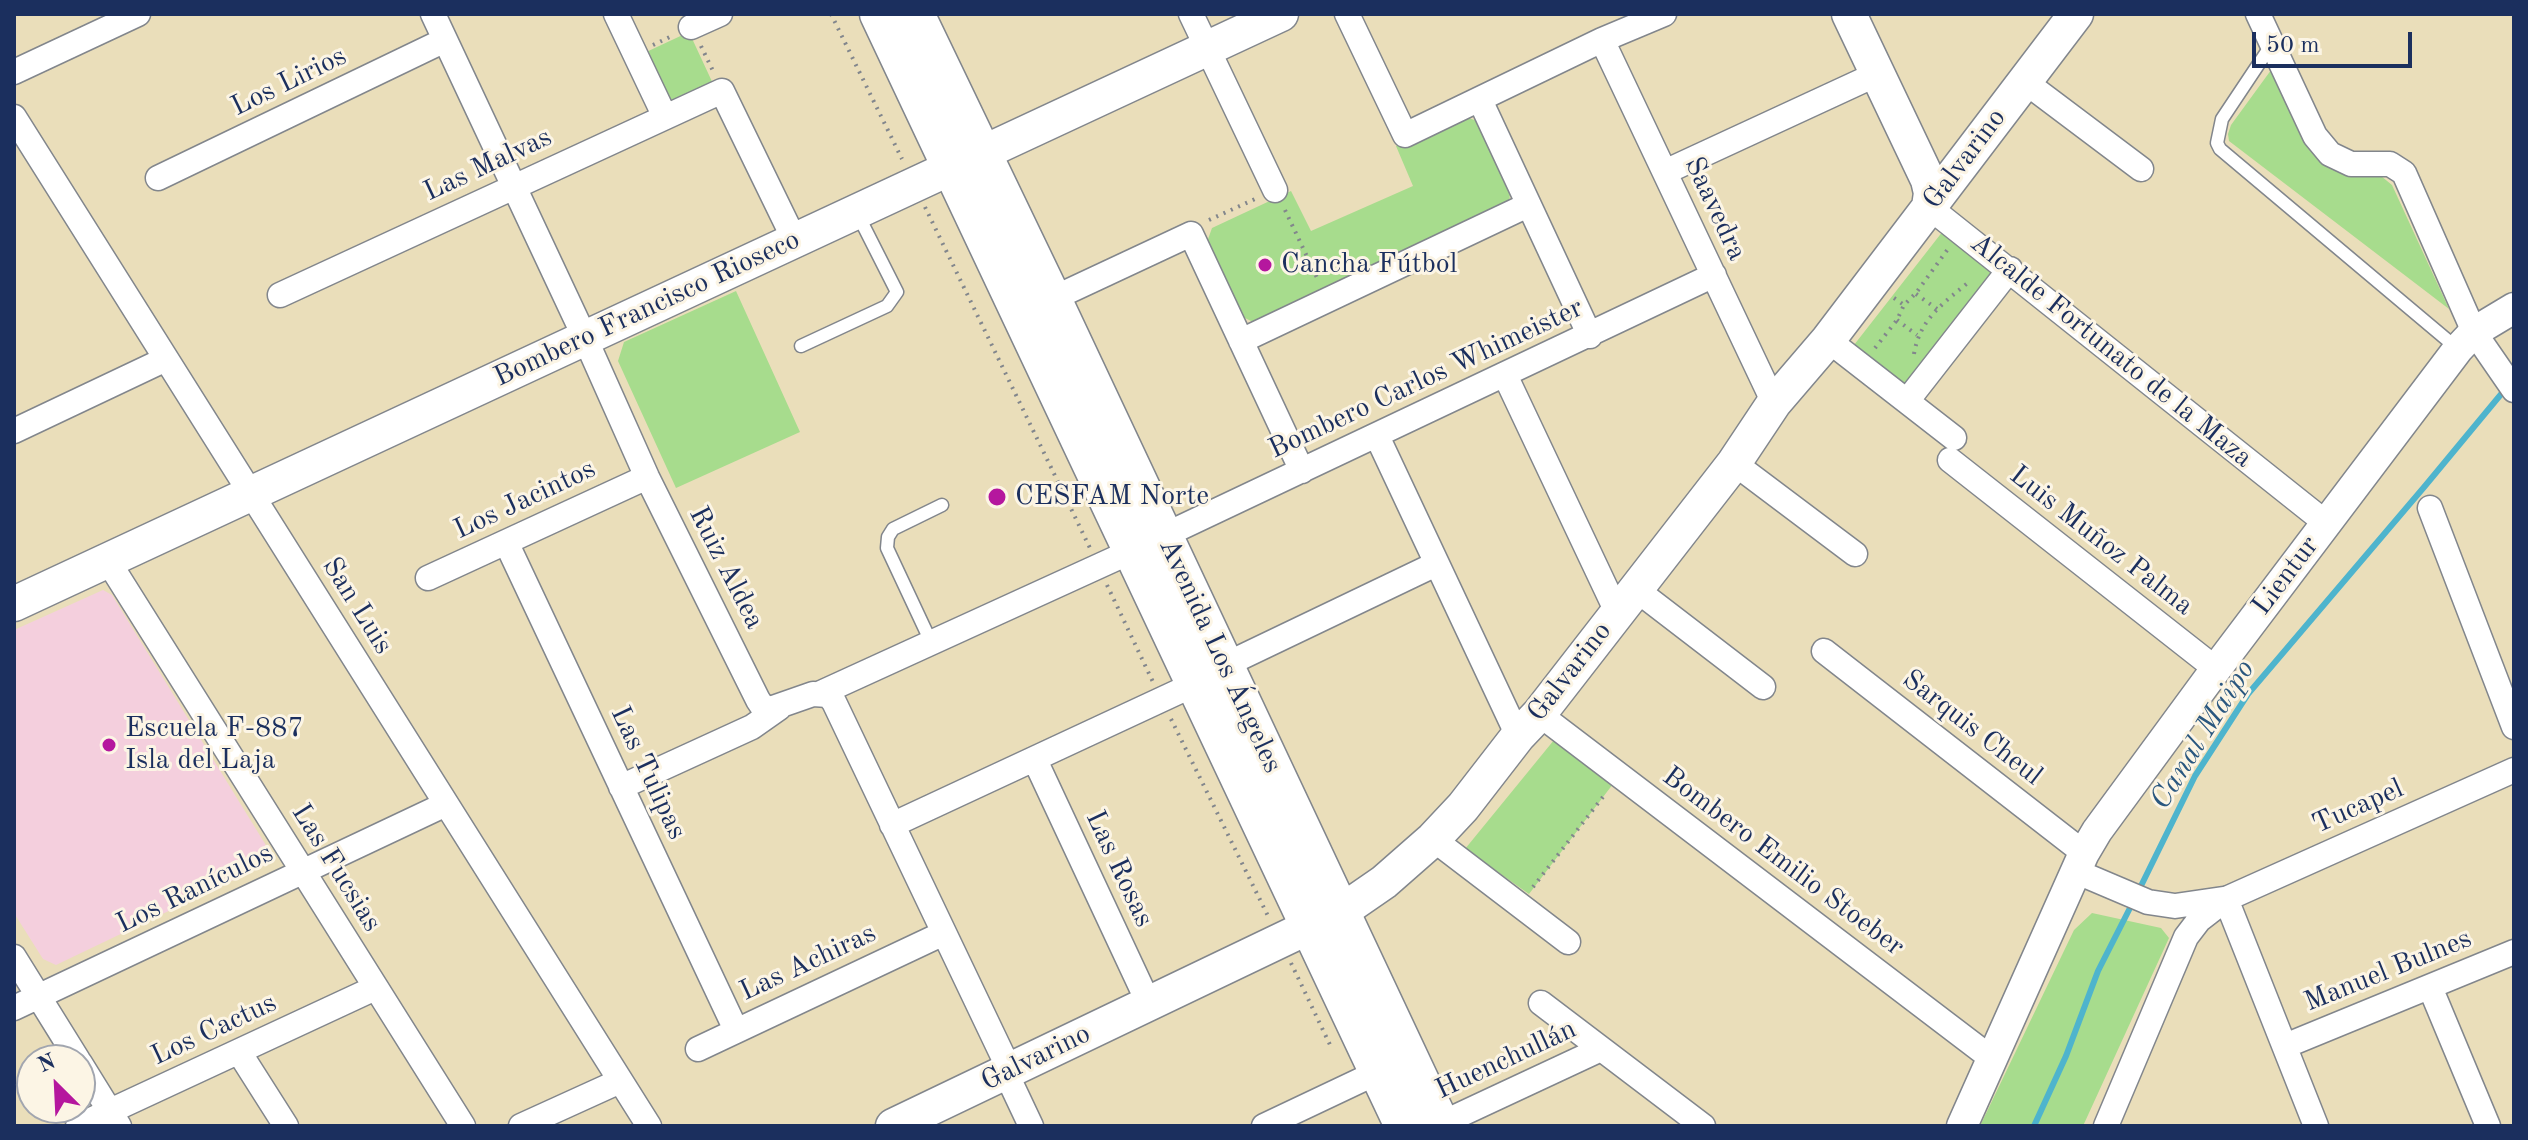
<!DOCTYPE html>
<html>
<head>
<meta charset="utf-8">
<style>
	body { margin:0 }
	#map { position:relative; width:2528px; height:1140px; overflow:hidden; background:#eadeba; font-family:"Old Standard TT",serif }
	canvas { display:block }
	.frame { position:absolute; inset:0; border:16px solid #1b2f5e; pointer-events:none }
	.north { position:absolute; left:16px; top:1044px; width:80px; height:80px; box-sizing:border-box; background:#fcf5e5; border:2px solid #a2a6af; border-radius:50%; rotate:336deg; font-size:22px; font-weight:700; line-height:32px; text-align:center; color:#1b2f5e }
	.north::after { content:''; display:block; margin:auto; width:28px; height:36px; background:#b5179e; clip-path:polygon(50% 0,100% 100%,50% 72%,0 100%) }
	.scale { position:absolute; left:2252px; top:32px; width:160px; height:36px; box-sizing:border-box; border:4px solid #1b2f5e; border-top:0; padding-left:10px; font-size:24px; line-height:28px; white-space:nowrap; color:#1b2f5e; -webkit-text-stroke:6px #fcf5e5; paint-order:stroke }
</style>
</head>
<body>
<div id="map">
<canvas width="2528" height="1140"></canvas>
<div class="frame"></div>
<div class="north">N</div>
<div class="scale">50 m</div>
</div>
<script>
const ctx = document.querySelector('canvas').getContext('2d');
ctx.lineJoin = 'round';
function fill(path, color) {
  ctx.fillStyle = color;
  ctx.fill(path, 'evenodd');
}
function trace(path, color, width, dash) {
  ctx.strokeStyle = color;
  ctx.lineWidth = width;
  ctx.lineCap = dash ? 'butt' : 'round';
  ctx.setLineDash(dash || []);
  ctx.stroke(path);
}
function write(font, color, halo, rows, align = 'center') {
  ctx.font = font + ' "Old Standard TT",serif';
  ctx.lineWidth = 6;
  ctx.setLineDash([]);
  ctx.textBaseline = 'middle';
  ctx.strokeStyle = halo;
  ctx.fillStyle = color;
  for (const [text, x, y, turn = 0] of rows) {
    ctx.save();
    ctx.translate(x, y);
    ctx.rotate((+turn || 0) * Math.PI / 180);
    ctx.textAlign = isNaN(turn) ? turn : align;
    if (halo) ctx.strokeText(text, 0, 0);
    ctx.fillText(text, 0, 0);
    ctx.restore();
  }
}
fill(new Path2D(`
	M103,590L112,595L275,860L56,965L43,959L14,913V630Z`), '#f4cfdd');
fill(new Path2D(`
	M689,32L715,88L669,110L642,54Z
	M2274,66L2330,166L2346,175L2381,176L2392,185L2449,309L2229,141L2228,134L2231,125Z
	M1461,115L1477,121L1510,192L1509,206L1259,325L1243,317L1207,242L1212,228L1291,191L1311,231L1413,186L1396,146Z
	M1943,231L1994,271L1904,385L1854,345Z
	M736,291L800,432L676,488L618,361L624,342Z
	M1554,740L1613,784L1529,894L1465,849Z
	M2092,913L2161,928L2169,938L2083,1126H1980L2074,930Z`), '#a7dc8d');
trace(new Path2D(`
	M2138,892L2195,776L2248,694L2425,486L2507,387
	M2034,1126L2066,1056L2098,971L2133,902`), '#4eb4cd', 6);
const service = new Path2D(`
	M2272,44L2222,119L2217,143L2220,149L2458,349
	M801,346L887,306L897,292L857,213
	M931,642L887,548L888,537L893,529L942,505`);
const minor = new Path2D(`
	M433,14L585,338L647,477L758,700L762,706L770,709L813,694L828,695L834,702L1010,1071
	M616,14L665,117
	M1191,14L1275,190
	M1347,14L1405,135L1602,40L1664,14
	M2258,14L2315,136L2330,154L2351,164H2390L2404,173L2474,332L2514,390
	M691,27L720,14
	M1602,40L1774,403
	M14,72L138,14
	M2024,81L2141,169
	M1480,100L1590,336
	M14,117L649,1126
	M1665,172L1877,74
	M158,178L445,40
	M1929,207L2326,523
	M280,295L722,91L795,241
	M1052,299L1191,234L1302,471
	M1828,340L1954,438
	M1241,341L1528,205
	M1505,375L1617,612
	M1907,401L2010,269
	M14,431L166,359
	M1377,436L1518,736
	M1950,460L2216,669
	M1734,463L1855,554
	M2430,508L2514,727
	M1163,536L1714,275
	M506,542L736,1030
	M108,561L463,1126
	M428,578L647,477
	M1638,591L1763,687
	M1824,651L2084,853
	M1223,666L1436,564
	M821,693L1132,551
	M1539,714L1991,1058
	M1035,760L1149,1004
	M621,787L752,727L779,708
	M892,825L1195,684
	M1433,839L1568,942
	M2075,871L2148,902L2175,906L2223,899
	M2226,899L2316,1126
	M14,957L78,1060
	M2430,987L2488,1126
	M1541,1003L1703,1126
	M14,1008L446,804
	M2285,1046L2514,952
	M698,1049L944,933
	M239,1052L286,1126
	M80,1063L119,1126
	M1006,1073L1031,1126
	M78,1126L375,988
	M521,1126L620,1081
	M1264,1126L1378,1072
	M1436,1126L1601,1049
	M2106,1126L2186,937L2199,920L2226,899L2514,770`);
const tertiary = new Path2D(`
	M1962,1126L2084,853L2097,831L2216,669L2458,349L2474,332L2514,308`);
const secondary = new Path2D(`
	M1849,14L1928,180L1931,193L1929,207
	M14,604L1281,14
	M893,1126L1342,911L1384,882L1433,839L1463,807L1518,736L1539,714L1734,463L1774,403L1828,340L2076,14`);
const primary = new Path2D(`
	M879,14L1404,1126
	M915,14L1052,299L1441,1126`);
trace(service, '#82868c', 15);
trace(minor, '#82868c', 27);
trace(tertiary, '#82868c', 33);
trace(secondary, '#82868c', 37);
trace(primary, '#82868c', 41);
trace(new Path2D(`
	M831,14L902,159
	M653,45L674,35
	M701,46L713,71
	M925,207L1090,548
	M1285,210L1319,282
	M1209,220L1255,199
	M1916,294L1937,309
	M1894,298L1904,305L1916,293L1948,249
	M1897,320L1917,335
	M1875,348L1897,320L1904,305
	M1914,354C1920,318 1944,303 1970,281
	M1107,585L1153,682
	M1171,719L1268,916
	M1533,887L1606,793
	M1291,963L1332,1049`), '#82868c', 4, [2, 6]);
trace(service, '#fff', 12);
trace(minor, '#fff', 24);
trace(tertiary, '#fff', 30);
trace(secondary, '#fff', 34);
trace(primary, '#fff', 38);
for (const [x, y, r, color] of [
	[1265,265,8,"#b5179e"],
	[997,497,10,"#b5179e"],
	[109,745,8,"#b5179e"]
]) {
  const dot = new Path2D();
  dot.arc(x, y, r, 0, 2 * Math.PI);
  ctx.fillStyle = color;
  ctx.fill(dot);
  trace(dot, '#fcf5e5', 3);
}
write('28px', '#1b2f5e', '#fcf5e5', [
	["Los Lirios",289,82,-26],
	["Galvarino",1965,159,-53],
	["Las Malvas",488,165,-25],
	["Saavedra",1715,209,65],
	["Bombero Francisco Rioseco",647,309,-25],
	["Alcalde Fortunato de la Maza",2111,351,39],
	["Bombero Carlos Whimeister",1426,379,-25],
	["Los Jacintos",525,500,-25],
	["Luis Muñoz Palma",2101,541,38],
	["Ruiz Aldea",726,568,63],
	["Lientur",2286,576,-53],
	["San Luis",357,606,58],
	["Avenida Los Ángeles",1220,656,65],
	["Galvarino",1570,672,-52],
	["Sarquis Cheul",1972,728,38],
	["Las Tulipas",648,773,65],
	["Tucapel",2358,807,-24],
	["Bombero Emilio Stoeber",1783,862,37],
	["Las Fucsias",336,868,58],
	["Las Rosas",1119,869,65],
	["Los Ranículos",195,889,-26],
	["Las Achiras",808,963,-25],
	["Manuel Bulnes",2388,971,-22],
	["Los Cactus",214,1030,-25],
	["Galvarino",1036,1058,-26],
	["Huenchullán",1506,1060,-25]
]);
write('28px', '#1b2f5e', '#fcf5e5', [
	["Cancha Fútbol",1281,265],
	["CESFAM Norte",1015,497],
	["Escuela F-887",125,729],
	["Isla del Laja",125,761]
], 'left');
write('italic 30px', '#2a577f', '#fcf5e5', [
	["Canal Maipo",2203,735,-58]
]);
</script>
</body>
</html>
